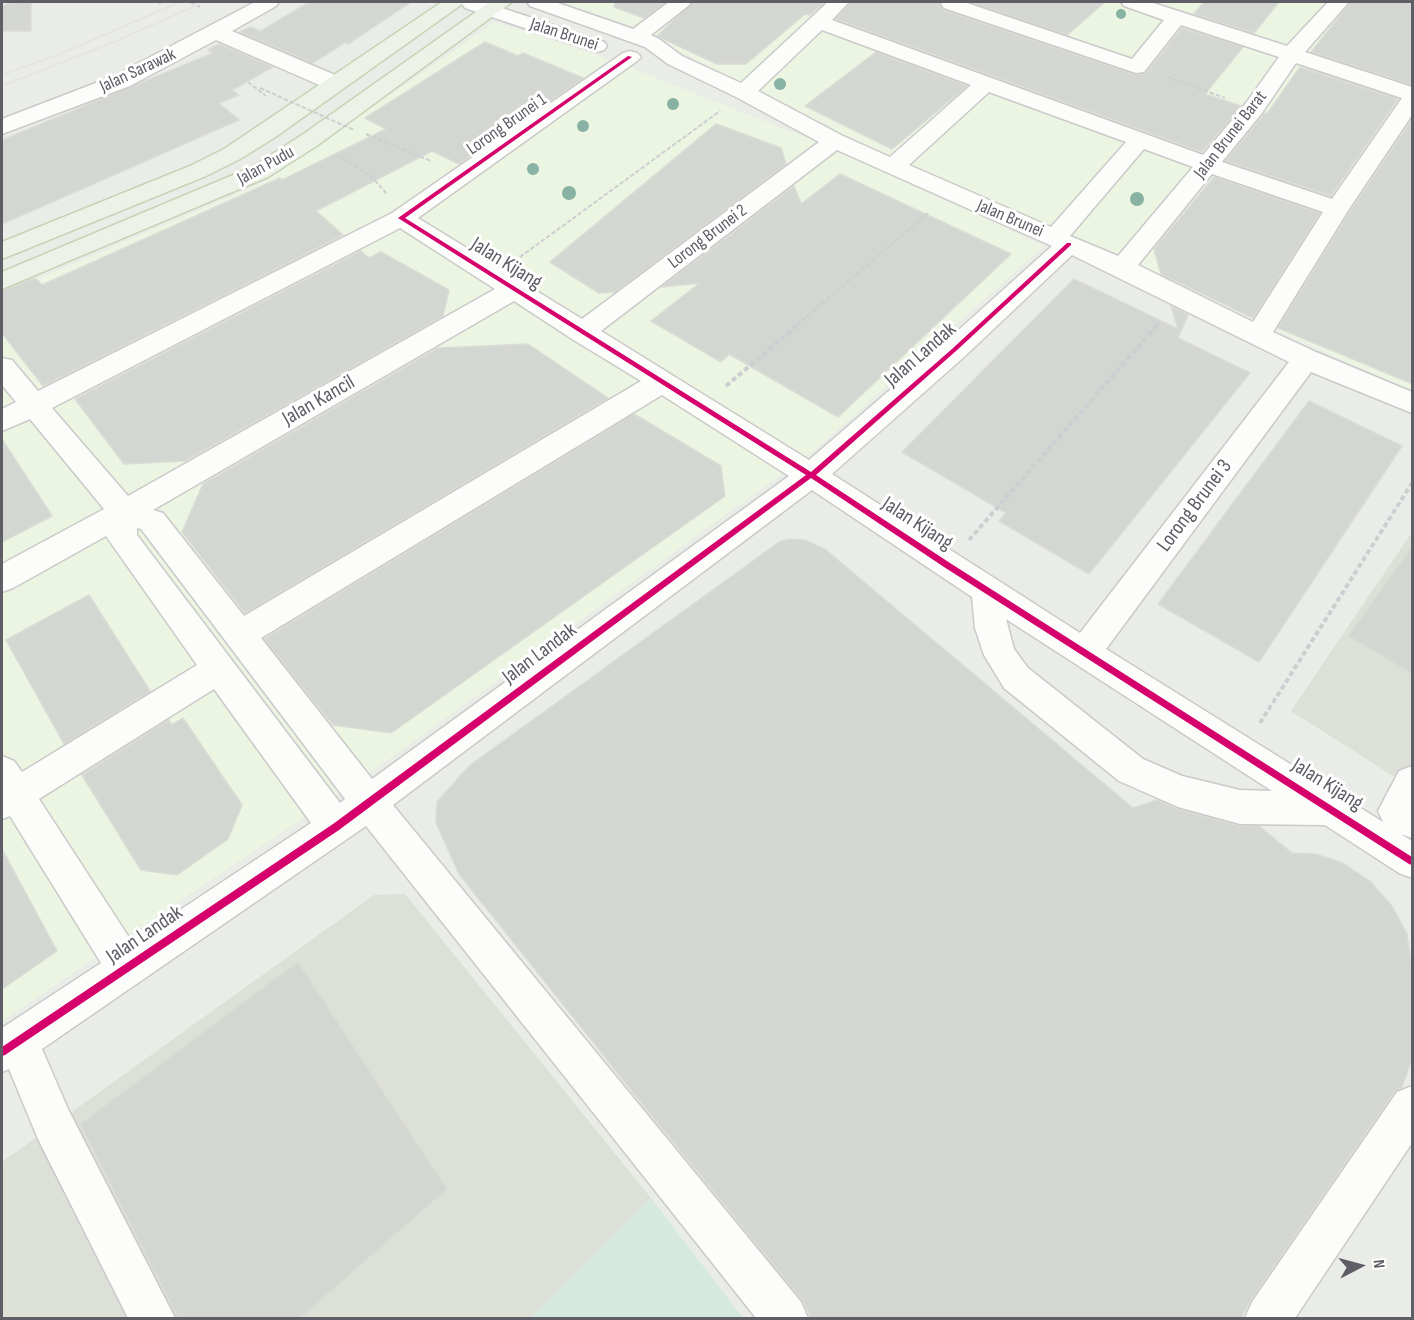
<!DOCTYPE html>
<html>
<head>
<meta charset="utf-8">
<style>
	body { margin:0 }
	#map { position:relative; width:1414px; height:1320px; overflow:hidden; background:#eaede7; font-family:"Sofia Sans Condensed",sans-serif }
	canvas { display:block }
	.frame { position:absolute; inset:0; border:3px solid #5f5d65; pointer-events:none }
	.north { position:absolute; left:1330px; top:1236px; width:60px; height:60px; -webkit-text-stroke:4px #fff; paint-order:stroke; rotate:84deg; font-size:16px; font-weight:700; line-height:24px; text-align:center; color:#5f5d65 }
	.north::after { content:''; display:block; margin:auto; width:21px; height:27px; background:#5f5d65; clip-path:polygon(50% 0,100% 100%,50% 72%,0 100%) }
</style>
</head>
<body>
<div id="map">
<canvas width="1414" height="1320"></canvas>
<div class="frame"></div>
<div class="north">N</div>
</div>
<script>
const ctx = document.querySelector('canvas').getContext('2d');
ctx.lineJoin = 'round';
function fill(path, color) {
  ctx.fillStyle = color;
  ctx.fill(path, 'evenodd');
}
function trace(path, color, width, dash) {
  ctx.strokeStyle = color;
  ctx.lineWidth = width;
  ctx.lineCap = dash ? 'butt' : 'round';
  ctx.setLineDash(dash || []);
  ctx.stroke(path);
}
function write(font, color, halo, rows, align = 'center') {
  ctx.font = font + ' "Sofia Sans Condensed",sans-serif';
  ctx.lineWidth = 6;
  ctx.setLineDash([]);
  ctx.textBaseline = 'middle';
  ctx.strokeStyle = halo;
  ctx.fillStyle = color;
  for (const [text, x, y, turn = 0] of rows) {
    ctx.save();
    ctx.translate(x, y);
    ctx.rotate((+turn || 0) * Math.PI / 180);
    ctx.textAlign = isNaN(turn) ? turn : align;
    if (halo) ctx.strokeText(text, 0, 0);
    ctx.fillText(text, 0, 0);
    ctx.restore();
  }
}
fill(new Path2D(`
	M562,2H1412V391L845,135L681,52L652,33Z
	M495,22L603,57L812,140L1044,246L816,449L371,772L2,1021V294L263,183Z`), '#ecf5e1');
fill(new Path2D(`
	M1412,532V788L1291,711Z
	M405,894L651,1198L531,1318H2V1162L374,895Z`), '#dce0d7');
fill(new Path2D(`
	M651,1198L743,1318H531Z`), '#d5e9e0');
fill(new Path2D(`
	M155,2H164L160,4Z`), '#c4bdf5');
const building = new Path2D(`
	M13,2H31V31H2V6Z
	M309,2H411L348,44L346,42L313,63L240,32L250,27L261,31Z
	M615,2H666L644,18L614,7Z
	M693,2H825L810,15L805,14L746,64H717L657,36Z
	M851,2H940L939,5L943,10L1136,75L1146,73L1182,28L1243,47L1205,94L1241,106L1202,152L836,19Z
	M970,2H1105L1067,35Z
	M1204,2H1279L1254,33L1194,14Z
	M1351,2H1413V85L1311,52Z
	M485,42L518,56L523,53L583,78L459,164L432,151L316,211L343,235L43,386L2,333V291L35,278L42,285L280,178L282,180L386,129L365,118Z
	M219,44L273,67L232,90L239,95L219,103L239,120L2,224V140L213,53L208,50Z
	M876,52L967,86L892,149L805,106Z
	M1300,67L1398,99L1331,196L1226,161L1265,113L1267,114Z
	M1413,118V384L1278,328L1351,210Z
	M716,124L781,148L786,164L615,292L599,293L550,262Z
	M840,174L1011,254L838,417L729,354L721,362L651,321L700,283L662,287L794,186L801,204Z
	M1214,177L1320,213L1253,318L1161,274L1154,249Z
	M361,251L369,258L381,252L449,290L443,316L185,461L124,464L75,399Z
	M1074,279L1178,329L1171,306L1188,315L1178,338L1250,373L1089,574L999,521L1006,513L902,452Z
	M528,344L608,398L245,613L182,532L203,484L438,348Z
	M1309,401L1402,446L1259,662L1158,604Z
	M634,414L721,466L725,496L391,733L333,725L264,639Z
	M2,439L52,516L2,542Z
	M789,539L805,540L826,550L1133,808L1157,800L1177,809L1239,826H1259L1292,853L1315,854L1343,863L1371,882L1392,906L1407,934L1413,977V1056L1402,1087L1395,1091L1250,1301L1241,1318H811L803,1301L643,1105L459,874L436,823L437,802L469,766L779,542Z
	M1413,545V674L1348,636Z
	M89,595L150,691L64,744L6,640Z
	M183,718L242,805L228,839L177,875L141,870L82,775L169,720L172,725Z
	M2,849L57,951L2,989Z
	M298,962L447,1189L300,1318H178L80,1124Z`);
fill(building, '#d4d6d2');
trace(building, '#dadcd6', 1.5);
const minor = new Path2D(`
	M255,2H279L276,6L232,31L342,78L345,83L342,88L334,89L326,88L216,40L130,86L2,134V119L114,76Z
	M464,2H484L604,42L607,46L604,50L597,52L590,50L465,8L462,4Z
	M527,2H555L633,29L669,2H691L688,6L651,35L659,39L682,56L741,83L828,2H849L832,20L1203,155L1246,103L1279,57L1181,25L1144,72L1136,73L944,8L941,4L943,2H964L1132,59L1164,20L1124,6L1121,2H1150L1287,46L1328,2H1349L1305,52L1412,87V115L1349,209L1273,332L1316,352L1412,392V413L1311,372L1106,649L1383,822L1378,811L1399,771L1412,766V838L1401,834L1412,841V878L1399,873L1325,825L1240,824L1178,807L1119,781L1004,688L984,655L975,628L972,597L812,490L393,805L801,1302L808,1318H756L366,826L42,1049L68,1109L175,1318H128L38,1139L9,1069L2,1072V1028L101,963L10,816L2,819V756L14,761L22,772L197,665L106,536L13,588L2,592V564L104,509L30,419L2,431V409L16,402L2,385V358L12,360L38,391L392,213L623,53L630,51L637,53L641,57L637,61L418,218L582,319L819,142L736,97L668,64L645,47L530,6ZM822,30L971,85L890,157L843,136L758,91ZM1296,63L1402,98L1332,199L1222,162L1262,113ZM989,92L1126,142L1051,227L909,165ZM1144,149L1193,167L1118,256L1070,236ZM837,150L1052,246L944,343L809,460L601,331ZM1212,174L1323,212L1253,322L1138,265ZM400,228L495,289L128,496L52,408ZM1072,255L1289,362L1080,633L832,474L964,357ZM514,301L572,339L641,381L244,616L163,513L153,510ZM662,395L789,476L372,779L261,638ZM137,528L141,529L345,799L340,803L137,535ZM1006,619L1272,791L1240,790L1182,776L1143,759L1028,668L1014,649ZM214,689L311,823L132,942L39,799Z
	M1412,1086V1143L1295,1318H1245L1252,1302L1397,1092Z`);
const major = new Path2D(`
	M442,2H465L274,138L240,159L206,176L2,259V242L190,166L224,149Z
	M490,2H512L318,145L268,177L2,289V272L252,167L302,135Z`);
trace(minor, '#c9cac9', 3);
trace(major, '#c7d3b6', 3);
trace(new Path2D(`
	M190,2L200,7
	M1167,77L1225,98
	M248,82L266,96
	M366,134L431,161
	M337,155L371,176L387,194
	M520,257L720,111
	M797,325L928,213
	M1157,325L1160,322`), '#cccfd1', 2, [4.5, 2]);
trace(new Path2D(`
	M726,386L799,324
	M969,540L1158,324
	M1260,723L1412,483`), '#cccfd1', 4, [5, 3]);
fill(minor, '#fcfcfb');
fill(major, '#edf2e8');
trace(new Path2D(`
	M2,75L60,54L180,2
	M2,86L114,42L204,2`), '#e3e3e3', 1.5);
trace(new Path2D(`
	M260,88L354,130`), '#cccfd1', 2, [4.5, 2]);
fill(new Path2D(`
	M628,56L632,57L405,218L811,472L952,349L1067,243H1071V245L956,351L816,475L950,563L1412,857V865L1409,864L944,567L811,478L339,830L5,1055L2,1056V1047L333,824L806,475L398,218Z`), '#d6006c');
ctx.fillStyle = '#88b2a4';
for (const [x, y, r] of [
	[1121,14,5],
	[780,84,6],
	[673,104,6],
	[583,126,6],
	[533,169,6],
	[569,193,7],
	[1137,199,7]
]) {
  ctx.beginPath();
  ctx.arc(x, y, r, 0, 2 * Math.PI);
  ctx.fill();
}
write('18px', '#5f5d65', '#fff', [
	["Jalan Brunei",564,35,18],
	["Jalan Sarawak",138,71,-25],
	["Lorong Brunei 1",507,125,-35],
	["Jalan Brunei Barat",1231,135,-52],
	["Jalan Pudu",266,166,-29],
	["Jalan Brunei",1010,219,23],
	["Lorong Brunei 2",708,237,-37]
]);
write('21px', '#5f5d65', '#fff', [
	["Jalan Kijang",506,264,32],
	["Jalan Landak",921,355,-41],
	["Jalan Kancil",319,401,-30],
	["Lorong Brunei 3",1195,506,-53],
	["Jalan Kijang",917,524,33],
	["Jalan Landak",540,654,-37],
	["Jalan Kijang",1327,785,32],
	["Jalan Landak",145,935,-34]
]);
</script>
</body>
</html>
